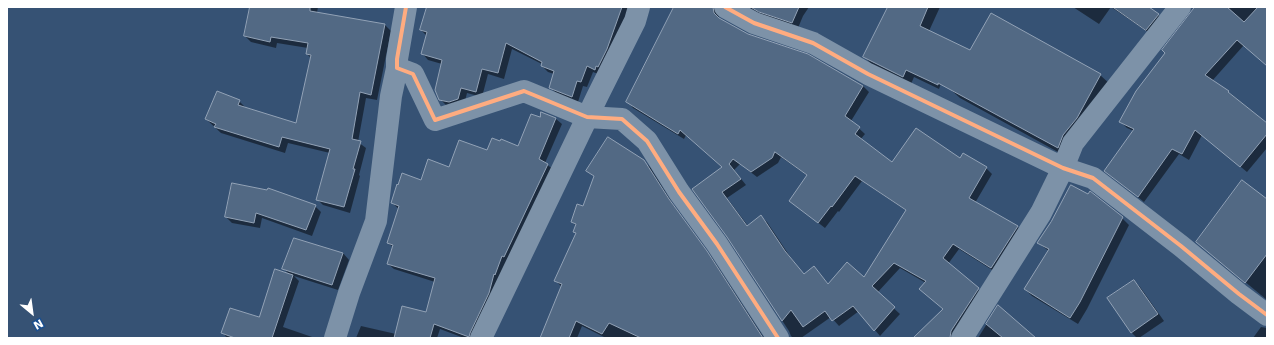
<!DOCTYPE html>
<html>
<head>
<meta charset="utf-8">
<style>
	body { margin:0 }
	#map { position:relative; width:1274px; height:345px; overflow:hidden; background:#365274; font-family:"DejaVu Sans",sans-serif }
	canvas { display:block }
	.frame { position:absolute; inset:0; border:8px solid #fff; pointer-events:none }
	.north { position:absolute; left:12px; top:293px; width:40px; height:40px; -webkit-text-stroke:3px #1b4f8f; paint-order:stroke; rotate:151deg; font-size:11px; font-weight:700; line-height:16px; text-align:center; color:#fff }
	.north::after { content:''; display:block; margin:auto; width:14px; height:18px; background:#fff; clip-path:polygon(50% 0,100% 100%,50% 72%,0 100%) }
</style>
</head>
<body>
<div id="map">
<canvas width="1274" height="345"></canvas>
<div class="frame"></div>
<div class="north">N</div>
</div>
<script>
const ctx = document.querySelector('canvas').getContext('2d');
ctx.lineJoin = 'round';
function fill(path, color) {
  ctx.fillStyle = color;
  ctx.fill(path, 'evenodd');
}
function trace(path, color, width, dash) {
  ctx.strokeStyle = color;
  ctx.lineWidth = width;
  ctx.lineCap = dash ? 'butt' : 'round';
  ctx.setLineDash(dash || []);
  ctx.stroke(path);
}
fill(new Path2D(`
	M251,7H318L317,13L385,25L391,31L377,100L366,98L358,142L366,148L359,175L360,176L350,213L323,205L317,199L330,153L288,143L285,153L221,133L206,119L239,101L245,107V108L297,124L311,58L307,54L308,48L277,43L276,48L251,42L245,36Z
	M428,7H632L601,75L593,72L587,87L583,86L578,102L556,93L550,87L554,74L548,72L542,66V64L512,49L504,79L488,74L482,97L467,93L464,105H446L440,99L442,64L428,60L422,53L427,36L421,30Z
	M671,7H720L718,13L719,19L748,35L807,55L863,86L869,92L851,121L865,134L860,140L892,163L960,159L986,168L992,174L975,203L1018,227L1023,232L997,273L959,249L948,264L984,295L957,338H914L944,310L921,289L926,283L900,268L877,293L900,314L880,336L859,311L839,326L831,317L801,338H793L791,336L789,331L728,237L693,189L723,168L686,135L684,139L633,108L628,102L674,10ZM781,157L808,176L790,201L825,228L838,211L839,212L862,181L907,211L864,279L829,285L819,273L804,275L791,258L767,222L761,217L748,226L727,198L746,185L734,170L740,164L757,177L778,163Z
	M748,7H809L803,16L798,28L766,17Z
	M889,7H940L929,31L954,47L939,89L914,77L911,84L872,65L865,57Z
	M1073,7H1147L1158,15L1165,22L1154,36L1111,7L1099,24Z
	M1196,7H1267V65L1244,45L1212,81L1228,92L1267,124V148L1247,172L1202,135L1189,160L1179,154L1144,202L1106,171L1134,131L1127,128L1120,121Z
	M1100,75L1110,84L1067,157L960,98L950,89Z
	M542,113L556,119L562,124L545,163L554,170L475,338H464L440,329L437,338H356L361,326L396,334L427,313L435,282L394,269L388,264L393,247L388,243L399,209L392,203L422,181L450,168L488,151L519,147L540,118Z
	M643,161L650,167L674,206L712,258L764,338H606L582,326L577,338H544L562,287L555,280L576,234L574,232L576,226L572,221L583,207L595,177L587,170Z
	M232,184L315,206L321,212L312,236L262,218L260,228L232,223L226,217Z
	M1267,200V300L1197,242Z
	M1122,218L1129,225L1087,309L1078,324L1032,296L1025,289L1049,251L1038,243L1052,222Z
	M343,253L349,260L338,290L294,276L299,281L283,327L315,338H227L223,333L259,318L289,274L284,269Z
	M1134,281L1140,287L1164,321L1139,338H1137L1132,333L1108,299Z
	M998,306L1035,338H978Z
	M1261,327L1267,328V338H1253Z`), '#0007');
const building = new Path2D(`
	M250,7H310V11L385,24L371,95L360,92L352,139L361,141L353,169H355L344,207L316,200L330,149L282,137L279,147L214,127L216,124L205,119L217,91L240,100L238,105L296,123L311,55L306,54L308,43L271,37L270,42L244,36Z
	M427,7H622L607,49L598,67L596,66L595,70L587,66L581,82L577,81L572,97L549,88L554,71L541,66L542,62L506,43L498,73L482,69L476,92L461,88L458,99L449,102L439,100L435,90L442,60L421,54L427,32L420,30Z
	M674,7H713L714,13L719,18L748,34L808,54L863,86L845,116L860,127L855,134L892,162L916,128L960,158L963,153L987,167L969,198L1018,226L991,268L953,244L943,258L979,288L951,331L950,338H913L943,309L919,289L926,281L894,263L872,286L895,307L874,331L853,306L832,321L825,311L803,327L791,310L782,321L727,237L692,189L722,167L680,130L678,134L626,102ZM775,152L807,175L789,201L818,223L831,206L832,207L855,176L906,210L864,277L847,262L828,284L814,266L804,274L785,251L761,215L747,226L722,192L741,179L729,164L733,159L751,172L772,158Z
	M751,7H799L792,23L759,12Z
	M888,7H928L920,26L970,50L991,13L1101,74L1077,118L1063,135L1058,148L938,83V85L906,70L903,77L863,57Z
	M1113,7H1149L1159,14L1146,30Z
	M1195,7H1227L1244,22L1258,7H1267V66L1237,40L1205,75L1229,91L1228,92L1267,123V134L1240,167L1195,130L1182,154L1172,149L1138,197L1104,171L1134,129L1119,122L1136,91L1165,53L1162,50Z
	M541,112L556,118L539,159L548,164L504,257L502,256L495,275L494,274L489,293L470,333L469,337L434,324L430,338H394L402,306L426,312L435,278L387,264L393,245L387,243L399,206L391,203L397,184L398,185L402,173L421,180L428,159L449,167L459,140L487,150L492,138L500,141L501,139L518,146L531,114L540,117Z
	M608,137L644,160L669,199L707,251L763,338H641L609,323L602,334L576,321L569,338H540L562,284L554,281L576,233L573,232L576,224L571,222L577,204L583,206L594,176L586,171Z
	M1242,180L1267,199V254L1245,283L1196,242Z
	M232,183L267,190L268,188L316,205L306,230L256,213L254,223L225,217Z
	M1071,185L1088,194L1090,191L1123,217L1080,302L1070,318L1024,289L1049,249L1037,243L1051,222Z
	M294,238L343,253L332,285L282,269Z
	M275,269L293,275L272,338H235L221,333L230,308L259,317Z
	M1134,280L1158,314L1131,333L1107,298Z
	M998,305L1036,338H1003L986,324Z`);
fill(building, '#526984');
trace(building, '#92a2b6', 1);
trace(new Path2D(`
	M406,7L397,59V68L413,74L435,120L524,91L587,117L622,119L647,141L679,192L717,244L778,338
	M725,7L754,23L813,43L868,74L1063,168L1093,178L1181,246L1239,294L1267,315
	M335,338L349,293L376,221L391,96L397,68
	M481,338L597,97L635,21L639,7
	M962,338L1041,213L1063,168L1073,143L1180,7`), '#7d92a8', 22);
trace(new Path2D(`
	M406,7L397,59V68L413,74L435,120L524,91L587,117L622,119L647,141L679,192L717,244L778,338
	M725,7L754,23L813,43L868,74L1063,168L1093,178L1181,246L1239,294L1267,315`), '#ffac80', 4);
</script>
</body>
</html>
